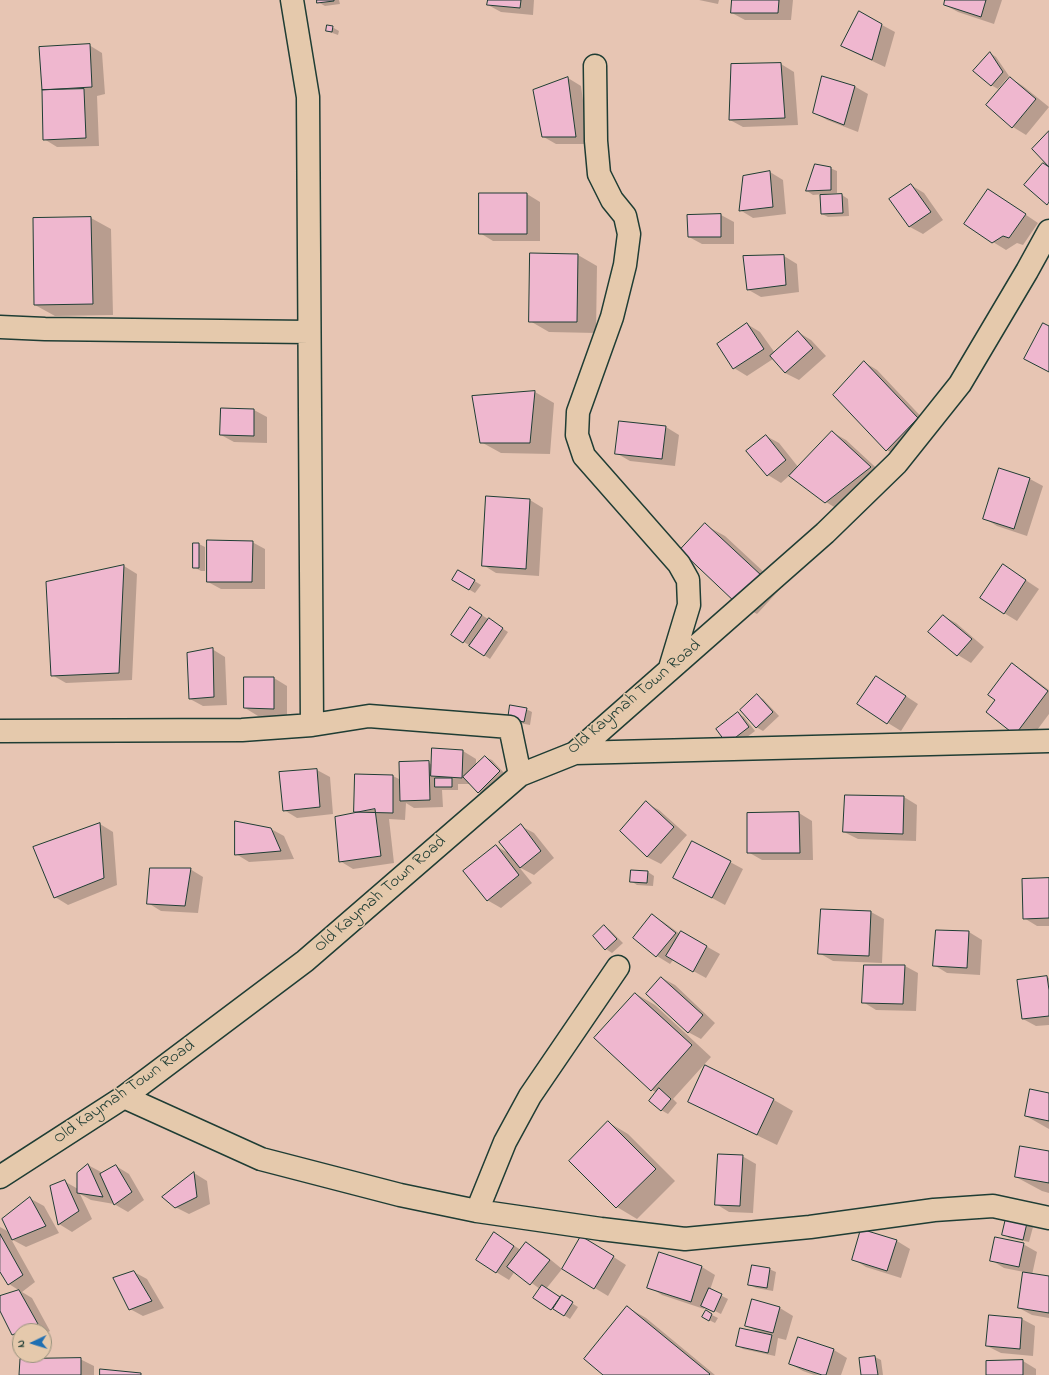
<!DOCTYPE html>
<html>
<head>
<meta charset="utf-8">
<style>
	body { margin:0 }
	#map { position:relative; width:1049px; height:1375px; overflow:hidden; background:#e7c5b3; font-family:"Indie Flower",sans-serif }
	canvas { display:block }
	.north { position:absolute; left:12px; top:1323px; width:40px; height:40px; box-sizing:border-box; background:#e5c9ac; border:1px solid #96917c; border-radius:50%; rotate:266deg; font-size:11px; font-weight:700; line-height:16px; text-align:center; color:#1f3d34 }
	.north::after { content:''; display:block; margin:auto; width:14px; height:18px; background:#1f6fb2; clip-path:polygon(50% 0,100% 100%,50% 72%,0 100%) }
</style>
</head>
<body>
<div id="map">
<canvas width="1049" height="1375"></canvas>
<div class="north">N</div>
</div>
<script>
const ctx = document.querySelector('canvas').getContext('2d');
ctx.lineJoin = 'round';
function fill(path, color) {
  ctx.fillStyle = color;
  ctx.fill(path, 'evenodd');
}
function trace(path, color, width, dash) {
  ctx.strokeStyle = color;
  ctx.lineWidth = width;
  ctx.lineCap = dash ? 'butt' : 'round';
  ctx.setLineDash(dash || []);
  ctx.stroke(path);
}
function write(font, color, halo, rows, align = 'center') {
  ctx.font = font + ' "Indie Flower",sans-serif';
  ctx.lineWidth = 3;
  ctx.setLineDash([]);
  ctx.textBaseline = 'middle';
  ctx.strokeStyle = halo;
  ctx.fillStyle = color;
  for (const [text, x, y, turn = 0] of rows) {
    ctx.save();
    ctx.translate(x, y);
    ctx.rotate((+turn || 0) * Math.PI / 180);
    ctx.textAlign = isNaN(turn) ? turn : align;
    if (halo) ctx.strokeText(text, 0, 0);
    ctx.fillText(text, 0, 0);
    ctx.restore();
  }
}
fill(new Path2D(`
	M318,0H339L340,4L325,6L318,2Z
	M489,0H534L533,15L501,12L488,5Z
	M699,0H719L718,4Z
	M733,0H793L791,20H745L732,13Z
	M946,0H1002L994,24L958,12L945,5Z
	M882,25L895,32L885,67L855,53L842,46Z
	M332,27L339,31L338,35L327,31Z
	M89,45L102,53L105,94L97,96L99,146L57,147L44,139L40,48Z
	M990,53L996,57L1009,76L998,89L991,85L975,71Z
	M781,64L794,72L798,125L743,127L730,120L732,65Z
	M568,78L581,86L589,144H556L542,136Z
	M1010,78L1023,86L1049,107L1026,135L1013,127L987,105Z
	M854,86L868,94L858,132L827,120L814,112Z
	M815,165L830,168L837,171V193L813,195L807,191Z
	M770,172L783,180L786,214L753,218L740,210Z
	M911,185L924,193L943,220L923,234L910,227L891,199Z
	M989,190L1038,223L1023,245L1017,243L1006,250L993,242Z
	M480,194H527L540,202V241H493L480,233Z
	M842,195L848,199L849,216L828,217L822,214Z
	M721,215L734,222V244H702L689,237Z
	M91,218L111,229L113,315L55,316L35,305L34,219Z
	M578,255L597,266L596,333L549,332L530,321Z
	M784,256L797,264L799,292L761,297L747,289Z
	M747,324L760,332L775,353L798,332L811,340L826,356L799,380L785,373L773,359L747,376L734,368L718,344Z
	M864,362L877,370L930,426L900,458L887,450Z
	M535,392L554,403L550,454L501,453L481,442Z
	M222,409L254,410L267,417V443L234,442L221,435Z
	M666,427L679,435L675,466L630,461L616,453Z
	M832,432L846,440L884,475L839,510L826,502L790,475L781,483L768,475L766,436L779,443L799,468Z
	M1030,479L1043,486L1027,536L997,526L984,518Z
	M530,500L543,508L539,576L496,573L483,565Z
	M705,525L725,536L781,588L757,614L738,603Z
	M252,542L265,549V589H221L208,582Z
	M199,544L205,547V571H201L194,567Z
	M1003,565L1039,589L1017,621L1004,613Z
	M124,566L137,574L132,680L66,683L52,675Z
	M465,575L481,585L475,593L453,580Z
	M471,608L508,632L490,659L464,642Z
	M943,616L956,623L984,647L971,663L958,655Z
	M212,649L225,657L227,705L203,706L190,699Z
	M1012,664L1025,672L1049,690V714L1029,741L987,712L996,700Z
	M274,678L287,686V716H258L245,708Z
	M889,685L918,704L901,731L888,723Z
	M757,696L763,699L779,716L763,731L756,727Z
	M526,709L532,712L530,725L515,722Z
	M738,713L744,717L755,731L734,747L728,744Z
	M463,751L476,759V766L485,757L492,760L506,775L485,796L479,792L471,784H458V790H442L443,807L414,808L406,803L405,820L389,819L394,863L353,869L340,861L358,813L355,811L393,776L401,780L428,762L432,765Z
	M317,770L330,777L333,814L297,818L284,810L280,773Z
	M904,797L917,805L916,841L858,839L844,832Z
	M646,803L659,810L687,835L661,864L647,857L621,831Z
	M799,813L812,821L813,860H762L748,852V814Z
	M100,824L113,832L117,885L68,905L55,897L35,847Z
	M521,826L534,833L554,858L534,875L519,867L532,883L501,908L487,900L496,846L510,854Z
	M271,829L284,836L294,859L249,862L236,854Z
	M730,862L743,869L725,905L688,885Z
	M190,869L203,877L198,913L161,911L148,903Z
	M648,872L654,876L653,886L637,885L631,881Z
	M1049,879V926H1037L1024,918Z
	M871,912L884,919L882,963L833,961L819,953Z
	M652,915L665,923L680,934L681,932L720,954L706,978L673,960L670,964L657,956L634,938Z
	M604,927L610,930L623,943L612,953L606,949Z
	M936,931L969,932L982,940L980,975L947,973L934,965Z
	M905,966L918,973L916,1011L876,1010L863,1002Z
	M1047,977L1049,978V1025L1036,1026L1023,1019Z
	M662,978L675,985L715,1023L701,1039L688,1032Z
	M636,994L655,1005L711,1057L673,1099L677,1103L668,1114L661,1110L657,1093L652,1090Z
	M1049,1094V1129L1026,1116Z
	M774,1100L793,1111L777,1145L709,1112L689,1101Z
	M608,1122L628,1134L675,1181L637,1219L617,1207L570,1161Z
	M1049,1152V1193L1042,1191L1016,1177Z
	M742,1156L756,1164L753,1213L729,1212L716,1204Z
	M88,1165L101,1172L102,1174L116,1166L129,1174L144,1200L128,1212L114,1204L91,1200L80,1194L92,1219L72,1232L59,1224L51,1186L64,1181L78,1189Z
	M194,1173L207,1181L210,1204L189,1214L175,1207Z
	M31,1199L44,1206L59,1233L26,1247L11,1239L35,1282L22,1292L32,1298L50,1331L44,1334V1331H20V1339L13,1334L0,1308V1297L20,1291L9,1284L0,1270V1227L9,1232Z
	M1027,1224L1033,1227L1029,1242L1009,1238L1003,1234Z
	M495,1234L521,1250L526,1244L540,1251L562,1269L546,1289L561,1298L562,1297L578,1307L570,1319L535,1297L540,1289L515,1271L509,1280L496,1272Z
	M897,1241L910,1249L901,1278L866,1267L853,1259Z
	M1023,1244L1037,1252L1032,1275L1049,1277V1318L1032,1315L1019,1308L1024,1272L1004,1268L991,1260Z
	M595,1245L626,1265L608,1296L563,1269Z
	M660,1253L702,1267L715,1275L710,1290L728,1299L721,1314L705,1306L704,1309L662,1295L649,1287Z
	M769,1269L776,1272L773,1291L756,1288L750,1285Z
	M134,1272L147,1279L164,1308L143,1316L130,1309Z
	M752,1300L780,1308L793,1316L786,1340L778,1338L775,1356L743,1349L737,1345L759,1333L746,1325Z
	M627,1307L646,1318L715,1375H605Z
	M706,1312L718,1318L715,1323L703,1317Z
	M990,1316L1022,1319L1035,1326L1033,1356L1001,1353L987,1346Z
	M798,1339L834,1350L847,1358L841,1375H814L803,1371L790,1364Z
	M875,1357L881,1360L883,1375H862Z
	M80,1359L94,1366V1375H20Z
	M1023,1361L1036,1369V1375H987Z`), '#0003');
const building = new Path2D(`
	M317,0H334V1L317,3Z
	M488,0H521L520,8L487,5Z
	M732,0H779L778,13H731Z
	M945,0H986L981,17L944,5Z
	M859,11L882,24L872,60L841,46Z
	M327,25L333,26L332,32L326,31Z
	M90,44L92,87L42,90L39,47Z
	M990,52L1003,72L991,86L973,71Z
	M781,63L785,118L729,120L731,64Z
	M822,76L855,86L844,125L813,113Z
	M568,77L576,137H542L533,90Z
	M1010,77L1036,99L1012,128L986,105Z
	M84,89L86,138L43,140L42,90Z
	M1049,131V167L1032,149Z
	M1043,163L1049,167V202L1047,205L1024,185Z
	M815,164L831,167V190L806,191Z
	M770,171L773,207L739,211L743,176Z
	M911,184L931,212L909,227L889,199Z
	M988,189L1026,214L1009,238L1003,236L992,243L964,224Z
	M479,193H527V234H479Z
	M842,194L843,213L821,214L820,195Z
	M721,214V237H688L687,215Z
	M91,217L93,304L34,305L33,218Z
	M530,253L578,254L577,322H529Z
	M784,255L786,285L747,290L743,256Z
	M747,323L764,349L733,369L717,344Z
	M1043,323L1049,326V372L1024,359Z
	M798,331L813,348L785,373L770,356Z
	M864,361L918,418L886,451L833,395Z
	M535,391L530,443H480L472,396Z
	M221,408L254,409V436L220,435Z
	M619,421L666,426L662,459L615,454Z
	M832,431L871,467L825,503L789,476Z
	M766,435L786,460L767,476L746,451Z
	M999,468L1030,478L1014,529L983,519Z
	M486,496L530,499L526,569L482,566Z
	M705,523L762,576L737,604L680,550Z
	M207,540L253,541L252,582H207Z
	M193,543H199V568H193Z
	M1003,564L1026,580L1004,614L980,598Z
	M124,565L119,673L51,676L46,582Z
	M458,570L475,580L469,590L452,580Z
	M470,607L482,615L463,643L451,635Z
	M943,615L972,639L957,656L928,632Z
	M489,618L503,628L484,656L469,646Z
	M213,648L214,697L189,699L187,653Z
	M1012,663L1048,691L1015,735L986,712L995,700L988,695Z
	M876,676L906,696L887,724L857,704Z
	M244,677H274V709L244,708Z
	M757,694L773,712L756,728L740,710Z
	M510,705L527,708L524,722L508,719Z
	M738,712L749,727L727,744L716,729Z
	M432,748L463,750L462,778L431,776Z
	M485,756L500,771L478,793L463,777Z
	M429,761L430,800L400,801L399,762Z
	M317,769L320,807L283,811L279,772Z
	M355,774L393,775V813L354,812Z
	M435,778H452V787H435Z
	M845,795L904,796L903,834L843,832Z
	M646,801L674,827L647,857L620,831Z
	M375,809L381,856L339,862L335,817Z
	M799,812L800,853H747V813Z
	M235,821L271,828L281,851L235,855Z
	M100,823L104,878L54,898L33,847Z
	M521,824L541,851L520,868L499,842Z
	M692,841L731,861L712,898L673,878Z
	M496,845L519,875L487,901L463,871Z
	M150,868H191L185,906L147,904Z
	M631,870L648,871L647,883L630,882Z
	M1049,878V918L1023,919L1022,879Z
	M821,909L871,911L869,956L818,954Z
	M652,914L676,933L656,957L633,938Z
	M604,925L617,939L605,950L593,936Z
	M936,930L969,931L967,968L933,966Z
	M681,931L707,946L693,972L666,956Z
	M864,965H905L903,1004L862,1003Z
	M1047,976L1049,990V1016L1022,1019L1017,980Z
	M661,977L703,1015L688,1033L646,994Z
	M635,993L692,1045L651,1091L594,1038Z
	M705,1065L774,1099L757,1135L688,1102Z
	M659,1088L671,1099L661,1111L649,1101Z
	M1030,1089L1049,1093V1121L1025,1116Z
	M608,1121L656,1169L616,1208L569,1161Z
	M1020,1146L1049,1151V1183L1015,1177Z
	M718,1154L743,1155L740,1206L715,1205Z
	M88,1164L103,1197L77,1193V1173Z
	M116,1165L132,1192L114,1205L100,1174Z
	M194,1172L197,1197L175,1208L162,1197Z
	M65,1180L79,1211L58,1225L50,1186Z
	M30,1197L46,1226L12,1240L2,1219Z
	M1006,1218L1027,1223L1023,1240L1002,1235Z
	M861,1229L897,1240L887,1271L852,1260Z
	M494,1232L514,1246L496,1273L476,1260Z
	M0,1234L23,1275L8,1285L0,1272Z
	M581,1236L614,1256L594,1289L562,1269Z
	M995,1237L1024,1243L1019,1267L990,1261Z
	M526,1242L550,1260L530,1285L507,1267Z
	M659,1252L702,1266L691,1302L647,1288Z
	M752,1265L770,1268L767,1288L748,1285Z
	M134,1271L152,1301L129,1310L113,1278Z
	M1023,1272L1049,1276V1313L1018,1308Z
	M542,1285L560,1297L551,1310L533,1298Z
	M709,1288L722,1294L714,1312L701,1306Z
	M19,1290L38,1324L12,1335L0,1311V1296Z
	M562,1295L573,1302L564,1316L553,1309Z
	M752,1299L780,1307L773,1333L745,1326Z
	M627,1306L710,1374L709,1375H603L584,1359Z
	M706,1310L712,1314L709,1321L702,1317Z
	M989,1315L1022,1318L1020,1349L986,1346Z
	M740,1328L772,1335L768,1353L736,1346Z
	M798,1337L834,1349L826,1375H822L789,1364Z
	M875,1356L878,1375H861L859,1358Z
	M81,1358V1375H19L20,1359Z
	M1023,1360V1375H986V1361Z
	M100,1369L141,1373V1375H100Z`);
fill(building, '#efb7cf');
trace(building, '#1f3d34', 1);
const minor = new Path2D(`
	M292,0L308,97L312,725
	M595,66L596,141L599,174L612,200L625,216L629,234L625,265L612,317L578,412L577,435L584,456L679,564L688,580L689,605L670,668
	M0,327L45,329L309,332
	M0,731L242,730L312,725L369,716L510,727L520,775
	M575,753L1049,741
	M124,1097L261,1159L400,1195L477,1211L601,1229L685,1239L810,1227L934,1210L993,1206L1049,1218
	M0,1177L124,1097L305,961L520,775L575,753L825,533L897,463L960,384L1027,271L1049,231
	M477,1211L505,1142L530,1096L618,967`);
trace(minor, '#1f3d34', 25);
trace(minor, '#e5c9ac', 22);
write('17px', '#1f3d34', '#e5c9ac', [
	["Old Kaymah Town Road",635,698,-40],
	["Old Kaymah Town Road",381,895,-41],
	["Old Kaymah Town Road",125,1093,-35]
]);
</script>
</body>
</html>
